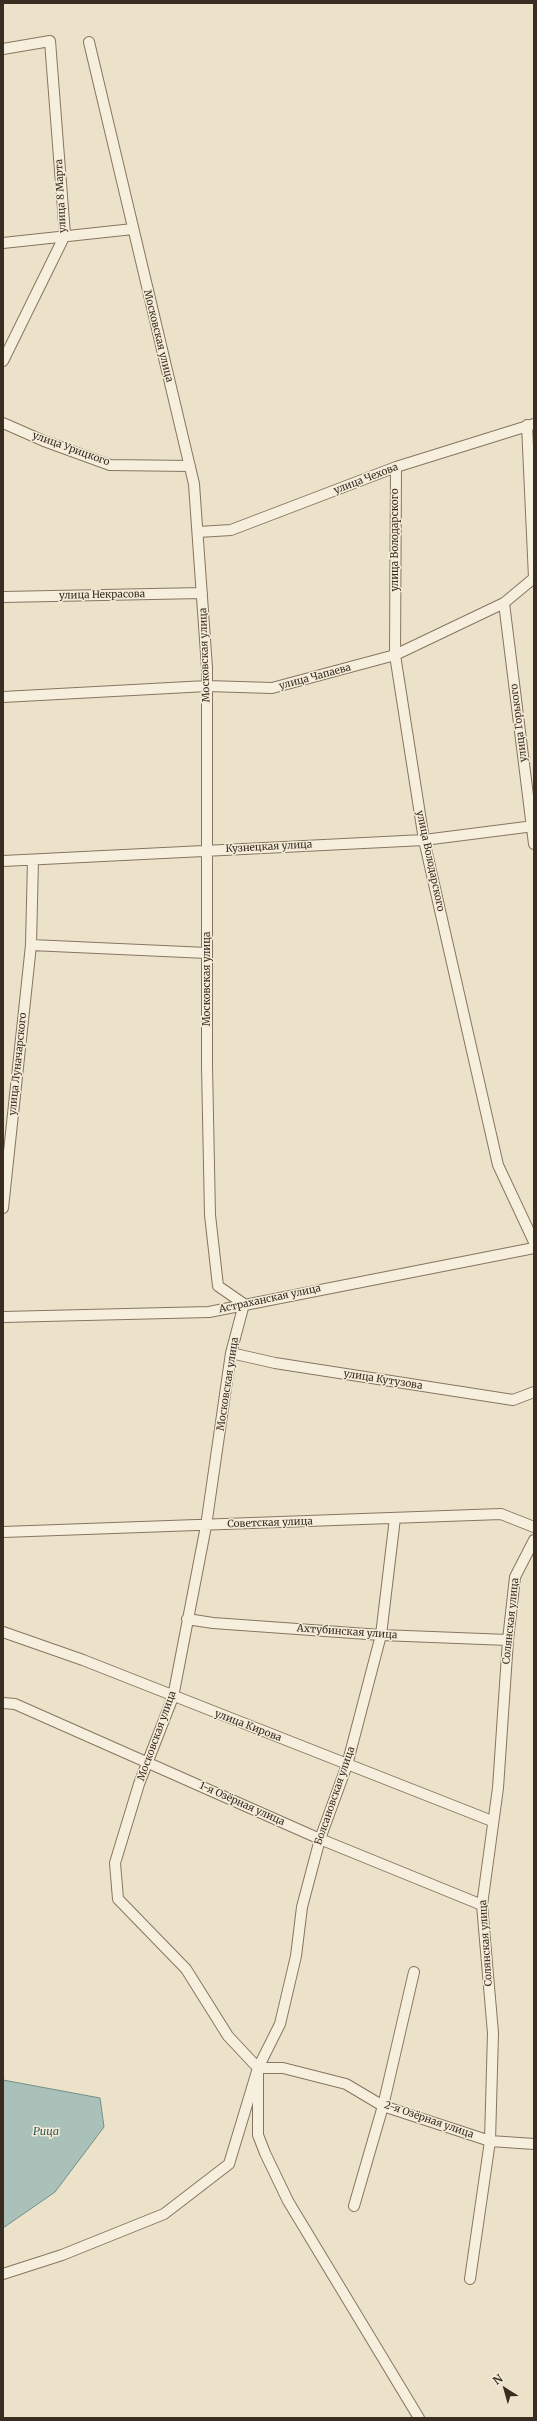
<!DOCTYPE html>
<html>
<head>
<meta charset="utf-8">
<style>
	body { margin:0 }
	#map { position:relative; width:537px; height:2421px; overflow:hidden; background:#ece2ca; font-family:Merriweather,serif }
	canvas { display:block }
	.frame { position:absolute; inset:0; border:4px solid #392d22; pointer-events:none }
	.north { position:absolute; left:485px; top:2369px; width:40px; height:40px; -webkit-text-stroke:3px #f4ecd9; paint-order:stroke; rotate:323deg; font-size:11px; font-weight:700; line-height:16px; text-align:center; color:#392d22 }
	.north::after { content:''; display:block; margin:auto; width:14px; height:18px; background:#392d22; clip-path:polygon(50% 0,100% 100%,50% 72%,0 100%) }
</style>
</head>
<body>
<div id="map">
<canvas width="537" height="2421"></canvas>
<div class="frame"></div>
<div class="north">N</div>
</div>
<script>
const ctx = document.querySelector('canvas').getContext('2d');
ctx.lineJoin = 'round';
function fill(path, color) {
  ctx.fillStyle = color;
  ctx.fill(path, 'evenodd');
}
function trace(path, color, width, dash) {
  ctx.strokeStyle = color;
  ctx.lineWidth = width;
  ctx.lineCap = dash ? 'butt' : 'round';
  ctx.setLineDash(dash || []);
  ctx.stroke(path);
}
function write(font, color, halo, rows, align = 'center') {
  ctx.font = font + ' Merriweather,serif';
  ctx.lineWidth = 3;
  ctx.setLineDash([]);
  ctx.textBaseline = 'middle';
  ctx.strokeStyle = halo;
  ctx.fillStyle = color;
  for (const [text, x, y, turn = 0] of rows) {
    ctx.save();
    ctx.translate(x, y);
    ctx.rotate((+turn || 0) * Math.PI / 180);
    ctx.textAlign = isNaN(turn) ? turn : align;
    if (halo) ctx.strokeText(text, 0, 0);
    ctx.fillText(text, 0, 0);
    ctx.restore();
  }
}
const water = new Path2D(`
	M3,2080L100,2098L104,2127L55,2192L3,2228Z`);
fill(water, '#aac1ba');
trace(water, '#718f88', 1);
const minor = new Path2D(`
	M89,42L194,484L207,668V1066L210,1215L218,1286L244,1304
	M3,49L50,41L65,235L3,361
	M3,243L133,229
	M3,423L44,441L110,465L190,466
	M527,425L534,578
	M396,467L395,655L424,840L498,1165L534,1242
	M198,532L231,530L396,467L534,424
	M3,597L202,593
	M504,603L534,844
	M3,697L207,686L272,688L395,655L504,603L534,578
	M3,861L424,840L534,826
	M31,945L207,953
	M3,1208L31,945L33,860
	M244,1304L231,1353L206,1526L173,1697L139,1784L115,1863L118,1899L186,1969L228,2036L258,2068V2135L265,2153L288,2201L419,2418
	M3,1317L209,1312L534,1248
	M231,1353L275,1363L513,1400L534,1392
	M3,1532L501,1514L534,1527
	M187,1619L213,1623L381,1635L508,1640
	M3,1632L83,1660L492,1821
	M3,1703L15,1704L320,1839L482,1905
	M258,2068H283L346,2084L383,2106L490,2141L534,2144
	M354,2206L383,2106L414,1972
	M3,2274L62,2255L164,2214L229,2164L258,2068L280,2024L296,1956L302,1907L320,1839L347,1765L381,1635L395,1518
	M470,2279L490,2141L493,2033L482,1905L498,1788L508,1640L515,1577L534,1540`);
trace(minor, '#88755f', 12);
trace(minor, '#f7efdd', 10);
write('10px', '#392d22', '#f4ecd9', [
	["улица 8 Марта",61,196,-93],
	["Московская улица",158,336,76],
	["улица Урицкого",71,449,20],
	["улица Чехова",366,479,-21],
	["улица Володарского",395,540,-90],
	["улица Некрасова",102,595,-1],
	["Московская улица",205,655,-92],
	["улица Чапаева",315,677,-15],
	["улица Горького",519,723,-97],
	["Кузнецкая улица",269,847,-3],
	["улица Володарского",430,861,78],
	["Московская улица",207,979,-90],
	["улица Луначарского",18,1064,-84],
	["Астраханская улица",270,1299,-12],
	["улица Кутузова",383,1380,9],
	["Московская улица",228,1384,-81],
	["Советская улица",270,1523,-2],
	["Солянская улица",511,1621,-84],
	["Ахтубинская улица",347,1632,4],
	["улица Кирова",248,1726,21],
	["Московская улица",157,1736,-70],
	["Болсановская улица",335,1796,-71],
	["1-я Озёрная улица",242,1804,24],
	["Солянская улица",486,1943,-94],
	["2-я Озёрная улица",429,2120,19]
]);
write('italic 11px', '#325855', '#f4ecd9', [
	["Рица",46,2132]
]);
</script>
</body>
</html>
